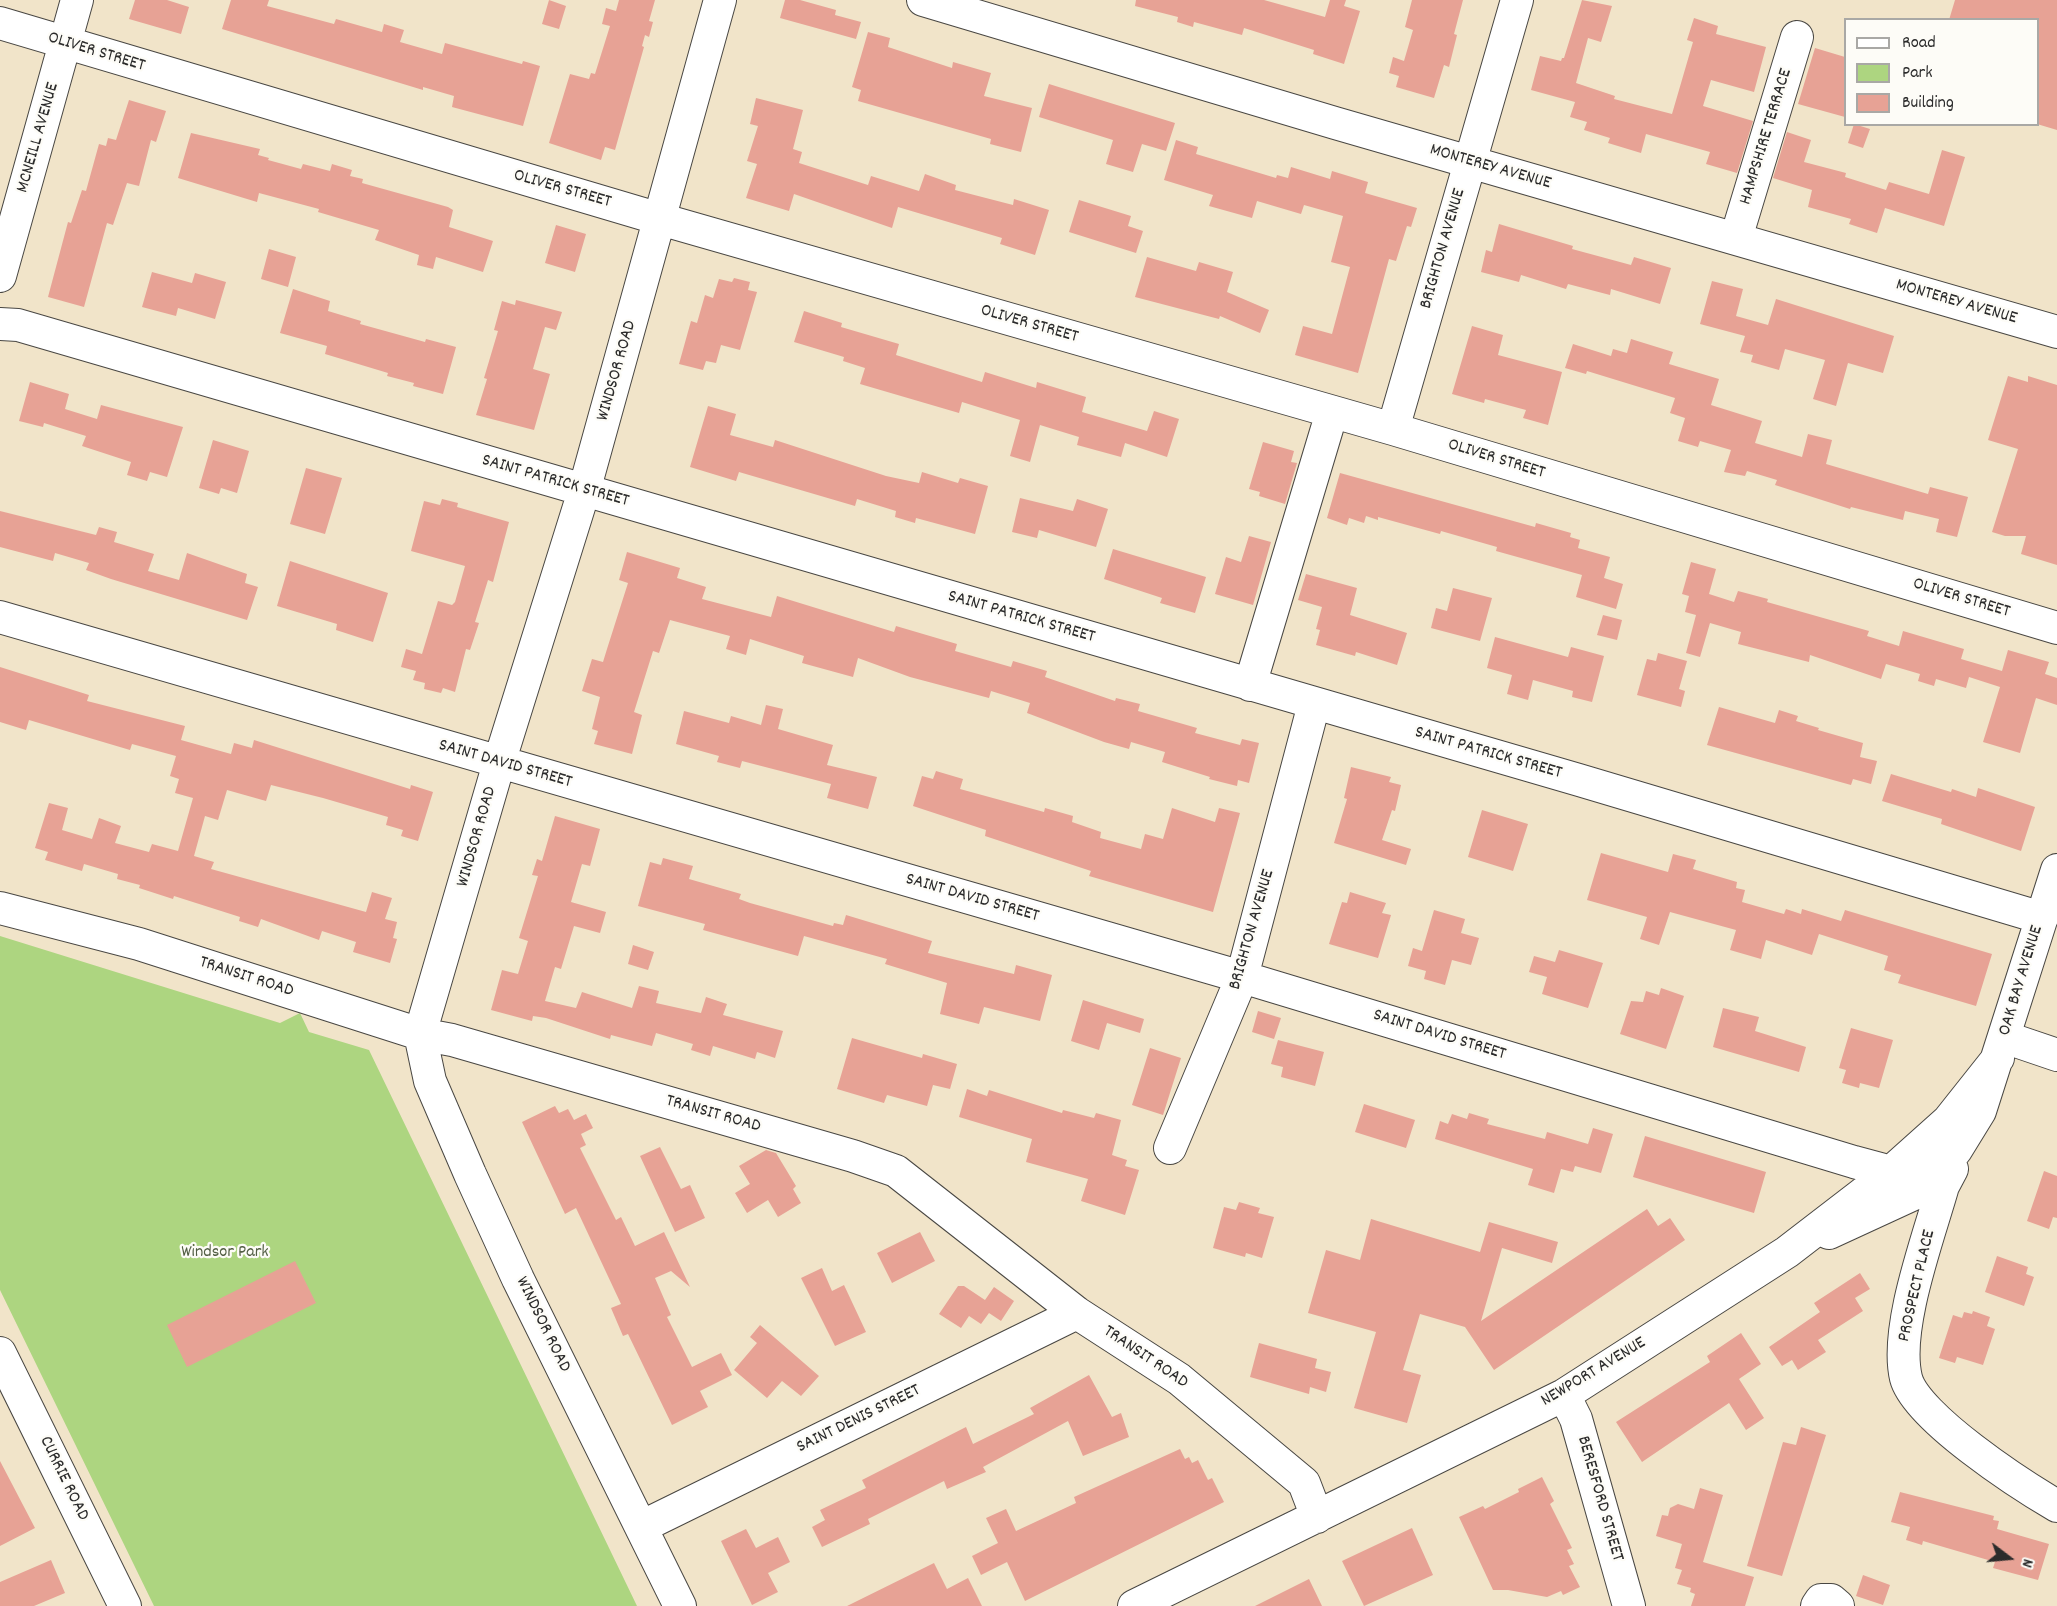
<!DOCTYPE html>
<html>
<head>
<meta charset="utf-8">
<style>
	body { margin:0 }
	#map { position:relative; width:2057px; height:1606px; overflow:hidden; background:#f1e4c9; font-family:Dekko,sans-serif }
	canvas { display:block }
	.legend { position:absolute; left:1844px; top:18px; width:195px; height:108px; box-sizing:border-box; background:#fdfcf7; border:2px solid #a9a8a5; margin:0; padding:8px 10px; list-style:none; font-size:18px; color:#2b2b2b }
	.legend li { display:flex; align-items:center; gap:12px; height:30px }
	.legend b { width:30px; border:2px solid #a9a8a5 }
	.north { position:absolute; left:1979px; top:1528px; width:60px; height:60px; -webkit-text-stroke:4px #fdfcf7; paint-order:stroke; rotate:106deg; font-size:16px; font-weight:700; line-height:24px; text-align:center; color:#2b2b2b }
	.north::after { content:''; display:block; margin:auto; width:21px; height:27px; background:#2b2b2b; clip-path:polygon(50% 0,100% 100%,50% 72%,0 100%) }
</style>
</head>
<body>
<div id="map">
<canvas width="2057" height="1606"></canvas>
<ul class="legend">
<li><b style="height:8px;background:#fff"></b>Road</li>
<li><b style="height:16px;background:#add580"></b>Park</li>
<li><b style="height:16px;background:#e7a295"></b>Building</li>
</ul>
<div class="north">N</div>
</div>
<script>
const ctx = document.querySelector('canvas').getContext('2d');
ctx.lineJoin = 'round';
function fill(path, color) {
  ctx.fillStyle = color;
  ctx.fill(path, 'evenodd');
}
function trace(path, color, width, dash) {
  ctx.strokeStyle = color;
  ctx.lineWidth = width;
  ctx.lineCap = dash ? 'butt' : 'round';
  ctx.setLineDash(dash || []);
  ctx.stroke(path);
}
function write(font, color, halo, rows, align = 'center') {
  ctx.font = font + ' Dekko,sans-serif';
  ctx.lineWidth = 4.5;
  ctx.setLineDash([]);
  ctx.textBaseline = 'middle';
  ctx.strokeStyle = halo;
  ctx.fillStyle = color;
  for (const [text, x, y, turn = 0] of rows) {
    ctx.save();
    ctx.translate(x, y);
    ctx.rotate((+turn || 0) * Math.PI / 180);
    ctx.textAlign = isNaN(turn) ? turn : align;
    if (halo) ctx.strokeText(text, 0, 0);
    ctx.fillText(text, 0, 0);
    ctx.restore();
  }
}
fill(new Path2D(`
	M0,936L280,1023L300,1013L309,1032L369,1050L637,1606H154L0,1290Z`), '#add580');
fill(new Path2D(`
	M135,0H167L189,7L181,34L129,19Z
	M231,0H269L267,6L334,24L336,19L382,32L384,24L404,30L400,42L442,54L445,43L522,64L523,61L540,66L523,126L452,107L454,96L423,87V90L222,29Z
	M549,0L566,6L559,29L542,24Z
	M619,0H655L649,21L653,22L649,37L645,35L642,46L644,47L615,150L605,147L601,160L549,143L570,74L589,79L591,73L595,74L610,26L602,24L606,8L616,11Z
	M785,0H800L836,10L835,15L861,22L856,39L780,18Z
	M1136,0H1264L1325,17L1330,0H1346L1344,6L1360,11L1344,64L1313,54L1314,50L1244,28L1242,35L1194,22L1193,27L1177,22L1178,17L1135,6Z
	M1412,0H1463L1454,34L1457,35L1449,67L1444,65L1434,98L1396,87L1399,76L1389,73L1393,57L1404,61L1413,30L1405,27Z
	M1582,0L1612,6L1601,42L1588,38L1576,83L1615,96L1614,99L1672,114L1693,42L1687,40L1694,18L1718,26L1716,34L1766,47L1754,92L1711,80L1703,106L1753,121L1737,173L1706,164L1710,152L1646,134L1641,153L1608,143L1610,138L1584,130L1587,122L1570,117L1575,102L1531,90L1540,56L1561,61L1562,58H1564Z
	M1955,0H2057V130L2037,124V20H1949Z
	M868,32L890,38L888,47L952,68L953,62L991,73L984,96L1032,108L1021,152L990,144L991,139L858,101L861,90L852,87Z
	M1815,48L1845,57V117L1798,104Z
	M1049,84L1175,123L1166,151L1142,144L1133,172L1106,164L1113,140L1039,117Z
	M756,98L803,110L793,149L802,152L799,163L868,185L871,176L919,191L925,174L956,185L955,190L1013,205L1014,199L1049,210L1035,255L1000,244L1002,238L898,207L892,228L794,194L789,211L746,198L757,164L747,161L758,126L750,124Z
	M129,100L166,111L156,142L151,140L139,186L127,183L113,225L107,223L84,307L48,297L68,222L71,223L82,190L86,191L99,144L106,146L108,138L116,140Z
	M1854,124L1870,129L1863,148L1848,143Z
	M1787,132L1811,140L1804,162L1846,173L1845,177L1886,190L1889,182L1929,194L1942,150L1965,157L1944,226L1885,208L1877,233L1849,224L1851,219L1808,207L1812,190L1773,178Z
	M191,133L260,149L258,155L269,158L268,160L301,169L303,164L330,171L332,164L352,170L350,176L363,179L362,183L448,207L453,210L449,227L493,241L483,272L436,257L433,269L417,265L419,255L375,240L379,230L318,212L319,209L259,193L257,202L178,178Z
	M1176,140L1198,147L1196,154L1276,178L1277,175L1288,178L1291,167L1330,179L1332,171L1368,182L1365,193L1417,208L1411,227L1407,226L1396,261L1389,259L1358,373L1295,355L1303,326L1332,334L1350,267L1331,262L1343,216L1304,205L1301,214L1257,201L1252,218L1209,206L1213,195L1164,180Z
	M1079,200L1131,216L1128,226L1143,231L1136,253L1069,232Z
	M1499,224L1573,246L1572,249L1631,265L1634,257L1671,268L1660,304L1611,289L1610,295L1568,284L1566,289L1521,275L1519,282L1481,272L1486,250L1492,252Z
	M556,225L586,234L575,272L545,263Z
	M269,249L296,257L288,287L261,279Z
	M1147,257L1196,271L1199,262L1233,272L1227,292L1269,310L1260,333L1220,316L1219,319L1135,297Z
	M152,272L192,283L195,273L226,282L215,319L178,308L176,316L142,307Z
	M734,278L750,282L748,290L757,292L740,350L721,345L716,363L706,361L703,370L679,364L691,321L697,323L705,295L713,298L719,279L732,282Z
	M1712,281L1743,289L1736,316L1768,325L1776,299L1894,336L1883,373L1848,363L1836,406L1813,399L1825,360L1785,349L1779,370L1751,362L1753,355L1740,352L1745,336L1700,324Z
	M293,289L330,301L328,311L361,321L360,324L425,342L426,339L456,347L443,394L413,386L414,383L387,376L388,373L325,354L327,346L280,333Z
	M516,300L562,312L556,330L545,327L533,369L550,374L534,430L476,415L487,379L484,378L498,331L494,330L502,301L515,305Z
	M804,311L842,323L841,327L899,344L896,355L982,382L985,372L1036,388L1037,382L1086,397L1082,412L1147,431L1154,411L1179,419L1167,457L1125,443L1121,457L1077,445L1079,437L1040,425L1030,462L1010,456L1020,420L962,402L959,413L860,384L865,368L843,361L844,357L794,342Z
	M1472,326L1503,335L1498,355L1562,372L1548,425L1523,418L1526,410L1485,399L1484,403L1452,394Z
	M1631,339L1673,352L1669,364L1719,379L1711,405L1762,421L1755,443L1802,457L1808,434L1832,440L1826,464L1928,494L1930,487L1968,497L1957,537L1936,532L1939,519L1905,511L1903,520L1851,507L1850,509L1775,485L1777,480L1747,471L1745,476L1724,472L1731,450L1700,441L1698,447L1678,441L1685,418L1670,413L1675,398L1587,371L1586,374L1565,368L1573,344L1611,356L1613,349L1627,353Z
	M2008,376L2028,382V376L2057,385V565L2021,554L2026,536H2005L1992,532L2018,449L1988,440Z
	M30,382L69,394L65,409L97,419L101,405L183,427L167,477L150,472L147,481L127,475L131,462L82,446L86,436L44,423L43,427L19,421Z
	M708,406L736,414L730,435L773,447L775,440L886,476L919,483L922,472L958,483L960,478L988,486L975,534L916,518L915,523L895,517L896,511L857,499L855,506L739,472L736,481L690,467Z
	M213,440L249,451L237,493L221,488L219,494L199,488Z
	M1263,442L1294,451L1291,462L1297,463L1285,504L1259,496L1260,492L1249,489Z
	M306,468L342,478L325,534L290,524Z
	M1340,473L1535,527L1536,523L1571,533L1570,537L1580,540L1578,548L1610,557L1604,578L1623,584L1616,609L1576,597L1582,575L1496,551L1497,547L1441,531L1440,534L1378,517V520L1366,516L1364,523L1349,518L1347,525L1327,518Z
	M1020,498L1073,511L1077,499L1108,509L1096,547L1039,530L1037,538L1012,532Z
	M442,499L458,503L457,507L509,522L493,582L488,580L475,622L479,623L470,650L466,649L455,692L443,688L441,693L424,689L425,683L413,680L416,671L401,667L406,649L422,654L438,601L452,605L455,602L465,566L411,551L424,501L440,505Z
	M0,511L96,535L99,527L117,532L114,542L154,554L148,571L179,580L187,553L247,574L245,583L258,587L247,620L111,579L86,570L89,563L55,553L53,561L0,547Z
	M1249,536L1271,542L1253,605L1215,594L1226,557L1241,562Z
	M1113,549L1206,577L1195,613L1160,603L1162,598L1104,579Z
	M627,552L680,568L677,578L706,587L702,599L771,617L777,596L894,632L896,626L957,644L955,651L1011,667L1013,661L1047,671L1045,677L1115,701L1116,698L1140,704L1138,711L1197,728L1195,733L1240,745L1242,739L1259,743L1249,783L1238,780L1237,786L1209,779L1210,777L1162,762L1165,752L1131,742L1129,749L1104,742L1027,713L1030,703L991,691L989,698L910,677L858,658L853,677L802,663L804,656L750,639L746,655L726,649L730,636L670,620L659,653L653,651L634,712L642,715L632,754L594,744L598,731L592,729L600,697L582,691L592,659L603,662L607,649L628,583L619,580Z
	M290,561L388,593L373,642L336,630L337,624L277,606Z
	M1691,562L1716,569L1709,594L1734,602L1738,591L1768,599L1767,602L1869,631L1867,636L1899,646L1903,631L1964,649L1961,659L2002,671L2008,650L2049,662L2045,674L2057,678V705L2036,698L2020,753L1983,742L2000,687L1969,677L1966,688L1936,679L1934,686L1918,681L1920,674L1886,664L1881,679L1810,655L1809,662L1738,644L1741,632L1710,623L1700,657L1686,653L1696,615L1685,612L1689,596L1682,594Z
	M1306,574L1357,588L1350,615L1407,633L1397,665L1356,652L1355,656L1316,645L1320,630L1316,629L1322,607L1298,600Z
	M1453,588L1492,598L1480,641L1431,628L1436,608L1447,611Z
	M1603,615L1622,620L1617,640L1597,635Z
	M1495,637L1568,657L1571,647L1604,656L1592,702L1572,697L1573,691L1533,680L1528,700L1507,694L1512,675L1487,668Z
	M1658,653L1687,661L1679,689L1685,691L1681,707L1637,695L1647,659L1656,661Z
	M0,667L89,695L87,701L185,726L181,740L231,754L234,743L252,748L254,740L410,789L411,785L433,792L418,841L401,836L403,830L386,825L388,817L323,798L271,785L266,801L227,790L218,820L205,816L194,856L214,862L211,869L366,912L372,892L392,898L385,919L397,922L393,938L397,939L390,963L353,952L356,942L322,931L319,940L261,919L258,927L239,921L240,917L174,896L173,899L139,888L140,885L117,879L118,874L84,864L82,871L45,860L48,852L35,848L49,803L68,808L62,830L92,839L99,818L121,826L115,843L149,852L152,844L178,851L193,798L175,793L179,779L170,776L176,756L132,744L130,750L29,720L26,730L0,722Z
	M766,705L783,709L778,729L833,745L827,765L877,777L868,809L827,798L831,784L742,761L740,768L717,762L719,756L676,744L684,711L729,723L731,716L761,725Z
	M1719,707L1775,723L1779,710L1798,716L1796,721L1819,728L1818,730L1863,743L1860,757L1877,761L1871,784L1853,779L1851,785L1707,745Z
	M1351,767L1391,777L1389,782L1401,785L1395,811L1392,810L1382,840L1411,849L1406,865L1334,843L1347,799L1344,798Z
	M936,771L963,779L960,789L1044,812L1045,808L1073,816L1072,822L1101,832L1100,838L1141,849L1145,834L1163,839L1172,808L1215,822L1219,808L1240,813L1213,912L1089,876L1091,871L985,836L986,830L913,806L922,776L933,779Z
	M1891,774L1951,792L1952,789L1976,797L1978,788L2035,807L2021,851L1941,824L1942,819L1882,801Z
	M1482,810L1528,824L1513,871L1468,857Z
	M555,816L600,829L590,866L582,864L571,902L606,912L600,933L574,926L561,969L555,967L545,1001L576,1008L582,992L632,1008L639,986L659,991L656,1003L701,1013L706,997L727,1004L723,1015L783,1031L775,1058L757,1052L755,1059L713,1046L710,1056L691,1050L693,1044L656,1033L652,1046L611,1035L610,1039L546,1018L533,1016L532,1021L491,1010L502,970L518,974L528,941L519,938L538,876L532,875L537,859L542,861Z
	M1601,853L1668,872L1673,854L1696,860L1693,869L1737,882L1736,888L1745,890L1742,902L1784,914L1786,909L1801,914L1802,909L1841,921L1845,910L1992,954L1976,1006L1898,983L1901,975L1884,970L1888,956L1819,934L1812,955L1766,940L1761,959L1730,950L1736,930L1670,912L1659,945L1640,939L1647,917L1587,900Z
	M663,858L693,866L689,879L741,894L739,899L750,903L833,926L834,923L843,925L846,915L932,941L928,953L1014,974L1016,965L1052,975L1040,1021L984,1007L979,1024L940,1014L947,983L885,964L887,959L804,936L798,956L703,930L705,924L638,906L650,862L661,865Z
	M1350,892L1386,903L1382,913L1391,915L1378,958L1329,944L1342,902L1347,903Z
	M1434,910L1465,919L1461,933L1479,938L1471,965L1452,960L1445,985L1424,979L1426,971L1408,966L1413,948L1422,951Z
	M633,945L654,952L648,970L628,964Z
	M1559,950L1603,963L1588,1008L1542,994L1547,977L1529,972L1534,956L1555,962Z
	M1661,988L1684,996L1666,1049L1620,1034L1631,1001L1643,1002L1646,991L1659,995Z
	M1083,1000L1144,1019L1140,1033L1107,1023L1099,1050L1071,1041Z
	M1723,1008L1759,1017L1755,1031L1806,1047L1799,1072L1713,1047Z
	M1258,1011L1281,1018L1274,1039L1252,1032Z
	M1851,1028L1893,1040L1879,1088L1860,1083L1859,1088L1842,1083L1846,1070L1839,1068Z
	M852,1038L922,1058L923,1054L957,1064L950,1089L933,1085L927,1106L887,1095L884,1103L837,1089Z
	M1278,1040L1324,1052L1315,1086L1281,1077L1283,1067L1271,1064Z
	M1150,1048L1181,1058L1163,1115L1132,1105Z
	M967,1089L987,1096L989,1090L1062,1113L1063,1110L1094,1118L1096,1113L1121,1120L1112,1155L1127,1160L1125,1166L1139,1170L1125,1215L1081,1201L1088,1179L1026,1162L1032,1139L959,1117Z
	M1364,1104L1415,1120L1406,1148L1355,1132Z
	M555,1106L559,1113L568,1109L574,1120L586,1114L593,1128L581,1134L586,1145L580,1148L616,1220L621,1217L635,1246L664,1232L690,1287L671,1271L655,1278L671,1315L667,1317L692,1367L721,1353L732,1375L700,1391L708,1407L672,1425L628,1334L623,1336L611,1308L621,1304L576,1208L565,1214L522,1122Z
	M1469,1113L1489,1119L1487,1124L1545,1139L1547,1132L1588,1144L1593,1128L1613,1134L1601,1173L1575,1166L1573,1172L1561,1169L1554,1193L1528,1185L1533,1169L1435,1139L1440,1121L1448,1124L1452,1114L1467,1119Z
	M1645,1136L1766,1172L1754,1213L1633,1177Z
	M660,1147L681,1189L690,1185L705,1218L675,1232L640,1156Z
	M766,1150L776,1153L796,1186L793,1189L801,1203L778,1217L768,1200L747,1213L735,1193L750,1184L739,1166Z
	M2044,1171L2057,1176V1218L2053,1217L2049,1229L2027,1221Z
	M1239,1202L1260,1208L1258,1213L1274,1217L1262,1258L1246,1253L1245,1257L1213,1248L1224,1207L1236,1210Z
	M1647,1209L1658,1226L1670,1218L1685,1240L1494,1370L1465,1327L1420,1314L1403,1370L1421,1375L1407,1423L1354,1408L1376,1332L1308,1313L1326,1250L1360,1260L1371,1219L1480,1252L1489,1222L1558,1242L1552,1263L1502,1248L1481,1321Z
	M920,1232L935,1261L892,1283L877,1253Z
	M1997,1256L2028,1267L2026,1274L2034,1277L2024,1306L1985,1292Z
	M295,1261L316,1303L187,1367L167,1325Z
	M822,1268L832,1291L844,1285L866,1332L835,1346L801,1278Z
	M1860,1273L1870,1289L1855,1298L1863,1311L1818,1340L1826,1352L1798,1370L1792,1360L1782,1366L1769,1347L1820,1312L1814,1303Z
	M958,1286H964L985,1300L994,1287L1014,1301L1001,1321L989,1313L981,1324L969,1316L961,1328L939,1314Z
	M1973,1311L1990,1317L1987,1326L1995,1329L1983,1365L1957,1357L1955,1363L1939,1358L1953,1315L1962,1318L1964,1312L1972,1314Z
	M760,1325L819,1376L801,1396L782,1381L767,1398L734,1370L757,1343L750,1337Z
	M1741,1333L1761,1364L1739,1379L1764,1418L1746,1430L1729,1403L1642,1462L1616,1422L1710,1362L1707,1356Z
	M1259,1343L1317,1359L1315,1368L1331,1372L1326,1392L1310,1387L1309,1394L1250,1377Z
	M1089,1375L1112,1417L1121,1413L1129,1437L1083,1456L1068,1421L983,1467L986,1472L947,1489L944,1481L868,1519L870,1524L822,1547L812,1527L825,1520L820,1510L866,1488L862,1480L966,1427L973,1444L1034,1414L1030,1408Z
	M1801,1427L1826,1435L1782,1576L1747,1566L1783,1442L1796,1445Z
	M1180,1449L1185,1459L1189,1457L1192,1463L1198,1460L1208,1480L1212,1478L1224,1502L1025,1601L1007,1562L981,1575L972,1556L998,1543L986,1518L1006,1509L1016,1531L1076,1503L1074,1497Z
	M0,1461L35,1528L0,1546Z
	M1542,1477L1554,1501L1550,1504L1572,1548L1567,1550L1574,1564L1569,1566L1580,1587L1563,1595L1561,1591L1547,1597L1508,1590H1493L1459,1517L1483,1506L1485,1509L1519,1492L1518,1489Z
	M1700,1488L1723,1495L1703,1562L1754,1577L1745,1606H1691L1695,1594L1690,1592L1691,1588L1677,1584L1682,1570L1675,1568L1682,1544L1656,1536L1662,1515L1668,1516L1670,1508L1678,1504L1694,1509Z
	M1900,1492L1994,1516L1993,1520L1999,1521L1997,1529L2049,1544L2038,1580L1993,1568L1995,1562L1923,1541L1922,1545L1906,1540L1910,1527L1891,1522Z
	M1412,1528L1433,1575L1364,1606L1342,1561Z
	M746,1529L756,1548L778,1537L790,1562L768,1573L778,1592L752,1605L721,1541Z
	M51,1560L65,1593L34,1606H0V1582Z
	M934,1563L947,1589L968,1578L982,1606H847Z
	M1863,1575L1890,1585L1883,1605L1856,1596Z
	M1309,1579L1322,1606H1255Z`), '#e7a295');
const minor = new Path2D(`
	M923,0L1335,123L2057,332
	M0,23L660,219L1393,429L2057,628
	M1736,238L1797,37
	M0,276L77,0
	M0,324L18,325L1579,780L2042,918
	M1393,429L1517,0
	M0,617L1242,977L1854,1162L1943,1186
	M1250,685L1332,412
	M0,908L139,944L420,1034L452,1040L853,1156L896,1171L1077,1313L1179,1379L1304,1483L1317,1517
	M2004,1037L2057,1055
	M1170,1148L1242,977L1314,704
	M1952,1169L1943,1186C1929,1236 1894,1328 1906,1378C1916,1417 2021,1485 2057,1506
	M1829,1233L1918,1192L1943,1167L1956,1150L1980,1111L2057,870
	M0,1353L125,1606
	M1564,1395L1576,1419L1629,1606
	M641,1527L1077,1313
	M680,1606L518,1279L470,1174L430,1081L420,1034L499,763L584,491L720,0
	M1134,1606L1564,1395L1787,1252L1891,1172L1948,1121L1998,1058
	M1817,1606L1821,1600H1831L1838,1606`);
trace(minor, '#494743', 34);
trace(minor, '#fff', 32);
write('18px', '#2b2b2b', '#fdfcf7', [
	["OLIVER STREET",96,53,17],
	["HAMPSHIRE TERRACE",1767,137,-73],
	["MCNEILL AVENUE",39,138,-74],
	["MONTEREY AVENUE",1490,168,16],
	["OLIVER STREET",562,190,16],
	["BRIGHTON AVENUE",1444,249,-74],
	["MONTEREY AVENUE",1956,303,16],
	["OLIVER STREET",1029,325,16],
	["WINDSOR ROAD",618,371,-74],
	["OLIVER STREET",1496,460,17],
	["SAINT PATRICK STREET",555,482,16],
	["OLIVER STREET",1961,599,17],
	["SAINT PATRICK STREET",1021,618,16],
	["SAINT PATRICK STREET",1488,754,16],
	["SAINT DAVID STREET",505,765,16],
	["WINDSOR ROAD",478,837,-74],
	["SAINT DAVID STREET",972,899,16],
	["BRIGHTON AVENUE",1253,930,-74],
	["TRANSIT ROAD",246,978,18],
	["OAK BAY AVENUE",2022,981,-73],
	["SAINT DAVID STREET",1439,1036,17],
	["TRANSIT ROAD",713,1115,16],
	["PROSPECT PLACE",1918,1286,-77],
	["WINDSOR ROAD",542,1325,64],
	["TRANSIT ROAD",1145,1358,34],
	["NEWPORT AVENUE",1594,1373,-31],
	["SAINT DENIS STREET",859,1420,-26],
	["CURRIE ROAD",63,1479,64],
	["BERESFORD STREET",1599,1499,74]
]);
write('18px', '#525e44', '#fdfcf7', [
	["Windsor Park",225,1254]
]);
</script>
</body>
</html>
